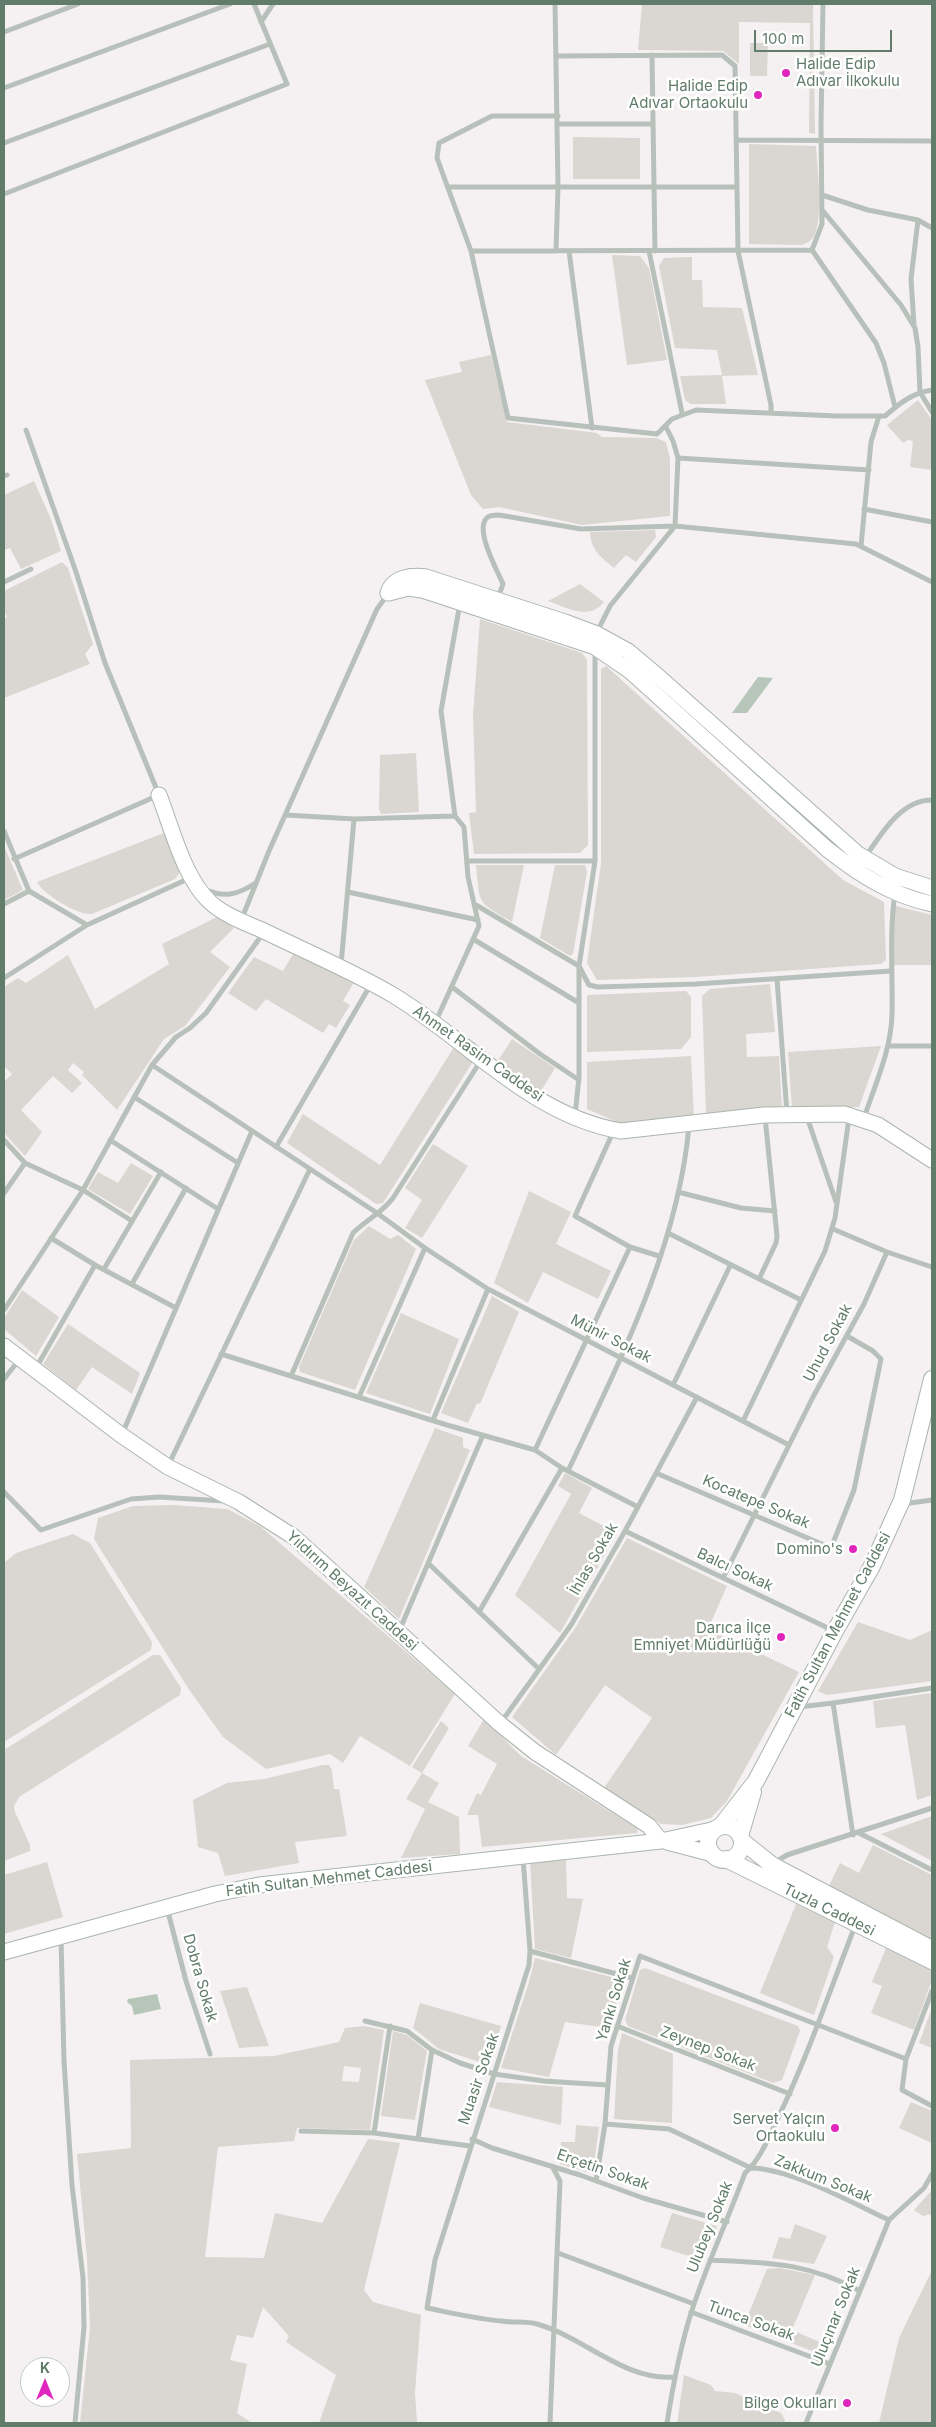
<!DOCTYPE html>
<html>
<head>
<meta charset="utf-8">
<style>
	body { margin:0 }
	#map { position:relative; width:936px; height:2427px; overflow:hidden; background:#f5f1f2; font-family:Inter,sans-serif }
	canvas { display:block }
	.frame { position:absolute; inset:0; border:5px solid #617c6b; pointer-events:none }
	.north { position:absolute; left:20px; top:2357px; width:50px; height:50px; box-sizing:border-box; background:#fff; border:1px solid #c0cbc4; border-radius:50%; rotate:0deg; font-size:14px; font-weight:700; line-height:20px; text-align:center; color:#617c6b }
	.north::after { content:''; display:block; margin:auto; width:18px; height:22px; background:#df27be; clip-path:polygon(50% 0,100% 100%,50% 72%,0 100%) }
	.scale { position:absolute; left:754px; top:30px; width:138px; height:22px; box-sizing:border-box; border:2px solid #617c6b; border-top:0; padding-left:6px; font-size:15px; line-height:18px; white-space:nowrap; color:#617c6b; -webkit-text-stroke:4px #fff; paint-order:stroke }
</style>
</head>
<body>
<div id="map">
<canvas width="936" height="2427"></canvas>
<div class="frame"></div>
<div class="north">K</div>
<div class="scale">100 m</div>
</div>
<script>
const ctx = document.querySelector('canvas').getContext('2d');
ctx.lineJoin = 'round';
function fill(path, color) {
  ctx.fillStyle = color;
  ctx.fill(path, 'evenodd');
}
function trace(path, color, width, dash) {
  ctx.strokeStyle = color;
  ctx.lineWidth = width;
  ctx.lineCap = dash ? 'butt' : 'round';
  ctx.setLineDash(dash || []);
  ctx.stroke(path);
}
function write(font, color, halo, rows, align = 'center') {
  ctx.font = font + ' Inter,sans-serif';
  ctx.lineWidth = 5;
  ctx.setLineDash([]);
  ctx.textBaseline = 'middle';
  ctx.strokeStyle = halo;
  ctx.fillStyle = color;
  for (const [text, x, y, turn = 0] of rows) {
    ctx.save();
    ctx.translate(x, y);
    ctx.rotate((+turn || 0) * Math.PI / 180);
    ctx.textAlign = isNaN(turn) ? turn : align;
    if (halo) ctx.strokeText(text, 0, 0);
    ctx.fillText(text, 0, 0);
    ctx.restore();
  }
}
fill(new Path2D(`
	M642,4H813L815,134L809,133L810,23L739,22V64L723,51L638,50Z
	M750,43H768L767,76H750Z
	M573,137L640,138V179H573Z
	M749,144L816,146C817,169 824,215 814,236C811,241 807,243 802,245L749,244Z
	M612,255L640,256L649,268L667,360L627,365Z
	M692,257V280H702L703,307L742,308L758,375L722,376L726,404H691L685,400L680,376L722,375L717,350L675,348L659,266L664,258Z
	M491,355L507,422L597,433L602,437L656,438L666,442L670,459V516L582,525L499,507L483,509L471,495L425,380L462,372L459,362Z
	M918,400L932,420V470L910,467L913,441L908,440L903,443L887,425Z
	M34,481L51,519L61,551L21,569L10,548L4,550V495Z
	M655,530L656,537L636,562L626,555L614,568C601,557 591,551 590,532Z
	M62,562L68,568L93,644L85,654L90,664L4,698V619L7,617L4,610V591Z
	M580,584L604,602C589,621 567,608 548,601Z
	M480,619L582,653L587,660L588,845L580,853L474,854L469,813L476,812L473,715Z
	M606,666L843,880L884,902L886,960L881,964L696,977L597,980L587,963L601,863V669Z
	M416,753L419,812L381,814L379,809L380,755Z
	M164,833L180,872L175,879L92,914C77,915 44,895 37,882Z
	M4,846L23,890L4,900Z
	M476,865H524L512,922C477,901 480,906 476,865Z
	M555,865H585L587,872L573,954L570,956L540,938Z
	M896,906L932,915V965H894L893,913Z
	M217,917L234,928L210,952L230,967L185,1026L164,1039L117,1110L82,1075L84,1072L73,1063L68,1070L82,1083L72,1093L53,1076L21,1110L42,1132L25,1156L4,1133V1082L12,1074L4,1066V987L18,978L26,983L68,955L95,1009L169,964L162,944Z
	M293,954L354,982L343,1001L350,1005L336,1028L329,1024L323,1033L266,999L256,1011L228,993L254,957L283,971Z
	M770,984L775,1032L746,1034L747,1057L779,1056L782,1109L706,1116L702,996L710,989Z
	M686,991L691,997V1037L681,1049L587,1052V995Z
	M512,1039L555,1068L541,1091L497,1062Z
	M881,1046L859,1107L792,1108L788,1052Z
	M454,1047L474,1060L383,1203L376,1204L287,1143L303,1114L380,1165Z
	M691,1056L694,1118L619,1123L587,1109V1062Z
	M433,1144L468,1166L422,1238L405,1228L422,1200L405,1188Z
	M131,1163L153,1176L130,1214L88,1189L98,1172L118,1183Z
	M529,1191L571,1212L556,1244L611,1271L598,1299L543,1272L528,1303L494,1283Z
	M369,1226L390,1239L398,1235L416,1249L355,1390L300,1372L299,1367L354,1240Z
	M22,1290L59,1317L36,1356L4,1329V1318Z
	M492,1296L519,1312L480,1404L477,1403L468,1423L441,1413Z
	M401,1313L459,1339L430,1414L366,1393Z
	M68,1324L140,1373L132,1394L92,1367L76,1390L43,1364Z
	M435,1428L463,1438V1447L470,1450L399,1619L364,1587Z
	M565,1473L592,1488L579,1513L617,1533L560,1633L515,1595L571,1494L558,1486Z
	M174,1505L227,1509L260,1526L455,1694L410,1766L360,1736L343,1763L330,1754L266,1769L223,1737L190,1691L94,1539L98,1518L133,1506Z
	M73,1534L90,1543L152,1642L151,1650L4,1742V1563L16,1553Z
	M627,1538L727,1586L708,1629L799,1672L727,1801L711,1818L682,1825L661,1824L604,1788L652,1718L605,1685L556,1755L512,1717L576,1627Z
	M858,1622L910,1640L932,1630V1681L827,1695L818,1691Z
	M153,1655H160L181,1688L180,1695L19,1797L14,1806L15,1812L30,1845V1851L4,1861V1750Z
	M932,1693V1795L917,1800L905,1725L876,1728L873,1701Z
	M484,1719L521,1756L638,1829L637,1833L482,1847L478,1815H467L477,1793L481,1795L497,1764L468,1746Z
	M441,1721L449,1728L422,1773L439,1783L428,1802L459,1817L460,1854L401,1858L425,1809L406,1799L422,1773L412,1767Z
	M323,1765H329L332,1770L334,1789H339L347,1836L295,1842L299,1863L225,1876L218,1853L198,1847L193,1800L227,1783L264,1779Z
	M932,1816V1861L881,1834Z
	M873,1845L932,1875V1941L828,1888L840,1863L859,1873Z
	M566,1859L567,1898L583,1899L571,1958L535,1949L530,1861Z
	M47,1862L63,1917L4,1934V1875Z
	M796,1904L835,1922L827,1947L834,1957L814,2015L760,1993Z
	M886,1948L932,1969V1980L914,2030L871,2013L882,1986L872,1982Z
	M535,1958L624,1980L609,2028L565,2022L549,2077L501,2068L529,1982Z
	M645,1968L798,2026L800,2031L782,2080L773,2083L628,2026L625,2020L640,1970Z
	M247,1987L269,2046L239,2048L220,1991Z
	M420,2003L501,2026L489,2065L439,2049L413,2028Z
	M932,2008V2048L919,2043Z
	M364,2026L384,2030L370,2130L297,2128L294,2141L218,2147L205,2257L264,2258L275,2213L322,2223L368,2139L400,2143L364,2290L373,2302L421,2315L415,2392L417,2423H319L336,2375L286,2342L289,2336L263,2307L253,2338L237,2335L230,2360L247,2364L237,2413L252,2423H80L90,2328L87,2258L77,2154L131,2148L130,2060L274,2056L339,2042L345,2028ZM344,2066L361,2068L359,2082L342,2081Z
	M393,2031L407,2035L427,2051L415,2120L381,2116Z
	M622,2033L673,2054L672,2123L614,2119L618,2050Z
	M497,2082L563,2087L561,2125L489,2107Z
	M911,2102L932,2111V2143L899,2128Z
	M576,2125L599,2127L593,2171L589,2173L560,2164L561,2142H575Z
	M932,2190V2214L923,2216L914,2210Z
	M672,2213L717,2226L702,2260L660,2247Z
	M795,2224L827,2236L814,2264L772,2258L779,2237L790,2239Z
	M780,2268L815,2275L792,2330L822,2343L820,2354L744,2325L767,2269Z
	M932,2270V2423H879L899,2338Z
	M684,2375L711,2385L715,2391L735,2393L781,2413L785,2420L784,2423H677Z`), '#dad6d1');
fill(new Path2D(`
	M758,677L773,678L747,713H732Z
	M157,1994L161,2009L134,2015L132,2006L127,2002L128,1999Z`), '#b6c7ba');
const secondary = new Path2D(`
	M388,593C393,577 411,575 426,577L565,622L597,634L628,651L659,677L858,854L895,876L932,888
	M389,593L408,588L422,590L595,647L630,671L827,849C860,875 891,895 932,904
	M159,795C172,828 184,879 211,903C226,916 246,923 264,931C307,952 352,971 393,995C468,1040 531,1116 621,1131L764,1115L845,1114L878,1125L932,1160
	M4,1346L121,1435L168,1467L239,1502L294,1537L500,1724L535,1752L649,1826L661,1841
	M667,1842L713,1854
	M4,1952L215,1894L259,1885L661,1841L716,1829`);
const primary = new Path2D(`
	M721,1826L756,1781L835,1631L872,1566L902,1500L932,1379
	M708 1843a17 17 0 1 1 34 0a17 17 0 1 1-34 0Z
	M740,1836L753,1792
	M742,1841L772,1865L932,1949
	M726,1859L932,1961`);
trace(secondary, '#a9b5ae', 17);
trace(primary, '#abb5af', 18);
trace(new Path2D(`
	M555,4L558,187L556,251
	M261,22L273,4
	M4,32L78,4
	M652,55L655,251
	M556,56L722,55L735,66L738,251L771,405V413
	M4,88L230,4
	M558,116H492L439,143L437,158L471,251L508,418L657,434L672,419L696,410L837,416H885C900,403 912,393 932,390
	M558,124H653
	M737,140L932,141
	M4,143L270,44
	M448,187H737
	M4,194L287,84L254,4
	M822,195L868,210L918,220L932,228
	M823,211L901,305L915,328L918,347L920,392L932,412
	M812,250L822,224L821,125L823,4
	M812,250L876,343L884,363L895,407
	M471,251L812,250
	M569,251L592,428
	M649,251L682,413
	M914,325L911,279L918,220
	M678,458L869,470
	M4,476L7,475
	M864,509L932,522
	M861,546L871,442L879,416
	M4,582L31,569
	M498,598L503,584C497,570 473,527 488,517C491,515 496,515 499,515L581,529L675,526L856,544L932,582
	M597,632L610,606L675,526L678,458L673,441L666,427
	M595,651V861
	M286,815L354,819L455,816
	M4,831L29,891L87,925
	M866,856C882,833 901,800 932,800
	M14,859L159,795L105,663L76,572L26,430
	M467,861H595L579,966V1077L575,1116
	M204,889C224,898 237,895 254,884
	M348,892L478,920
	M4,904L29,891
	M476,905L579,966L589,985L598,987L696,984L891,971
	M242,918L269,851L377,609L388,594
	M473,939L579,1003
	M341,965L354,819
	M4,978L87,925L190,878
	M777,979L787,1114
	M452,987L540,1054L579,1080
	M436,1021L479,926L468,877L464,827L455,816L441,711L460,603
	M888,1046H932
	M152,1065L377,1213L425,1248L359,1397
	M134,1097L238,1163
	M807,1117L836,1202
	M864,1118C875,1085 891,1050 892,1015C893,975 889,934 895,893
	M614,1130L575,1216L630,1247L659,1256
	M4,1140L25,1163L83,1190L132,1221
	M110,1140L218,1209
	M276,1147L371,984
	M678,1192L741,1208L775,1211
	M4,1193L25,1163
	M833,1229L887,1252L932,1267
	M668,1233L801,1300
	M51,1238L95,1265L176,1308
	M425,1248L488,1289L789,1445
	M104,1269L161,1172
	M759,1279L776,1243L777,1236L765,1117
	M132,1284L186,1188
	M4,1310L83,1190L152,1065L176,1037L190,1028L206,1013L264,932
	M221,1354L447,1425L535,1450L562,1468L638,1507
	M36,1368L95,1265
	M291,1376L353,1233C366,1220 382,1213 393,1198L480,1062
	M4,1379L19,1360
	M673,1385L730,1266
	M433,1420L488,1289
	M743,1421L825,1251L835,1218L849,1118
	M123,1432L252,1131
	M535,1450L630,1247
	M168,1466L310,1169
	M568,1471C619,1362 678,1248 689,1126
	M656,1473L831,1548L854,1490L881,1359L873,1351L847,1336
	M4,1492L41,1530L131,1499L159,1497L224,1501
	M903,1504L932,1500
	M625,1531L832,1630
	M428,1563L539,1669
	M723,1578L813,1397L864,1304L887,1252
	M479,1612L562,1468
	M400,1629L483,1435
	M833,1703L932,1688
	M799,1707L833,1703L853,1835
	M502,1721L571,1625L625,1531L697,1397
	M859,1833L932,1870
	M523,1858L530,1951L529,1965L435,2260L427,2308C452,2313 477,2319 502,2321C514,2323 526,2321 537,2324C584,2337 624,2381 674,2377
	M774,1863L787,1855L932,1808
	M167,1908L186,1981L210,2054
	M61,1938L64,2061L72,2185L83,2278L84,2327L75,2423
	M530,1951L632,1978
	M932,1991L906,2059L902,2090L932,2106
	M365,2021L407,2031L432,2050L460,2063L494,2074L544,2081L607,2085
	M617,2026L790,2094
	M605,2124L669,2129L751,2168C792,2169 850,2202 889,2220
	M301,2131L374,2133L470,2146
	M374,2133L390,2026
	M418,2139L432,2050
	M472,2139L492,2148L580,2175L643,2198L727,2222
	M596,2181L605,2124L611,2046L640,1956L906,2059
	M558,2253L694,2304
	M710,2260C769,2263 806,2262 860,2291
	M691,2312L830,2364
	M550,2423L560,2181L552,2166
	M667,2423C673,2385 680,2347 692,2310C707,2264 728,2219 745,2173C760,2160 769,2137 778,2118C808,2056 830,1990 855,1926
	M806,2423L889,2220L924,2188L932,2174`), '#b7c0ba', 5);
trace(secondary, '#fff', 15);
trace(primary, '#fff', 16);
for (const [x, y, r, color] of [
	[786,73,5,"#df27be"],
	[758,95,5,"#df27be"],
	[853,1549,5,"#df27be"],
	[781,1637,5,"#df27be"],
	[835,2128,5,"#df27be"],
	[847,2403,5,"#df27be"]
]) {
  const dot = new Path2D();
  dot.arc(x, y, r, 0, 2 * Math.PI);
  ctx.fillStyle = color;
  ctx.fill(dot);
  trace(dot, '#fff', 2);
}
write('15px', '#617c6b', '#fff', [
	["Halide Edip",796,64,"left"],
	["Adıvar İlkokulu",796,81,"left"],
	["Halide Edip",748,86],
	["Adıvar Ortaokulu",748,103],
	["Domino's",843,1549],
	["Darıca İlçe",771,1628],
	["Emniyet Müdürlüğü",771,1645],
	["Servet Yalçın",825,2119],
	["Ortaokulu",825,2136],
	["Bilge Okulları",837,2403]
], 'right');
write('15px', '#617c6b', '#fff', [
	["Ahmet Rasim Caddesi",478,1054,35],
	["Münir Sokak",611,1339,27],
	["Uhud Sokak",828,1343,-62],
	["Kocatepe Sokak",756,1502,23],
	["İhlas Sokak",594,1559,-60],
	["Balcı Sokak",735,1570,25],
	["Yıldırım Beyazıt Caddesi",352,1591,42],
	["Fatih Sultan Mehmet Caddesi",838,1625,-62],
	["Fatih Sultan Mehmet Caddesi",329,1879,-7],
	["Tuzla Caddesi",829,1910,26],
	["Dobra Sokak",200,1978,74],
	["Yankı Sokak",614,2000,-73],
	["Zeynep Sokak",708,2049,21],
	["Muasir Sokak",479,2079,-71],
	["Erçetin Sokak",603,2170,19],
	["Zakkum Sokak",823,2179,22],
	["Ulubey Sokak",710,2227,-68],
	["Uluçınar Sokak",836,2317,-68],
	["Tunca Sokak",751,2321,20]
]);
</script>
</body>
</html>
